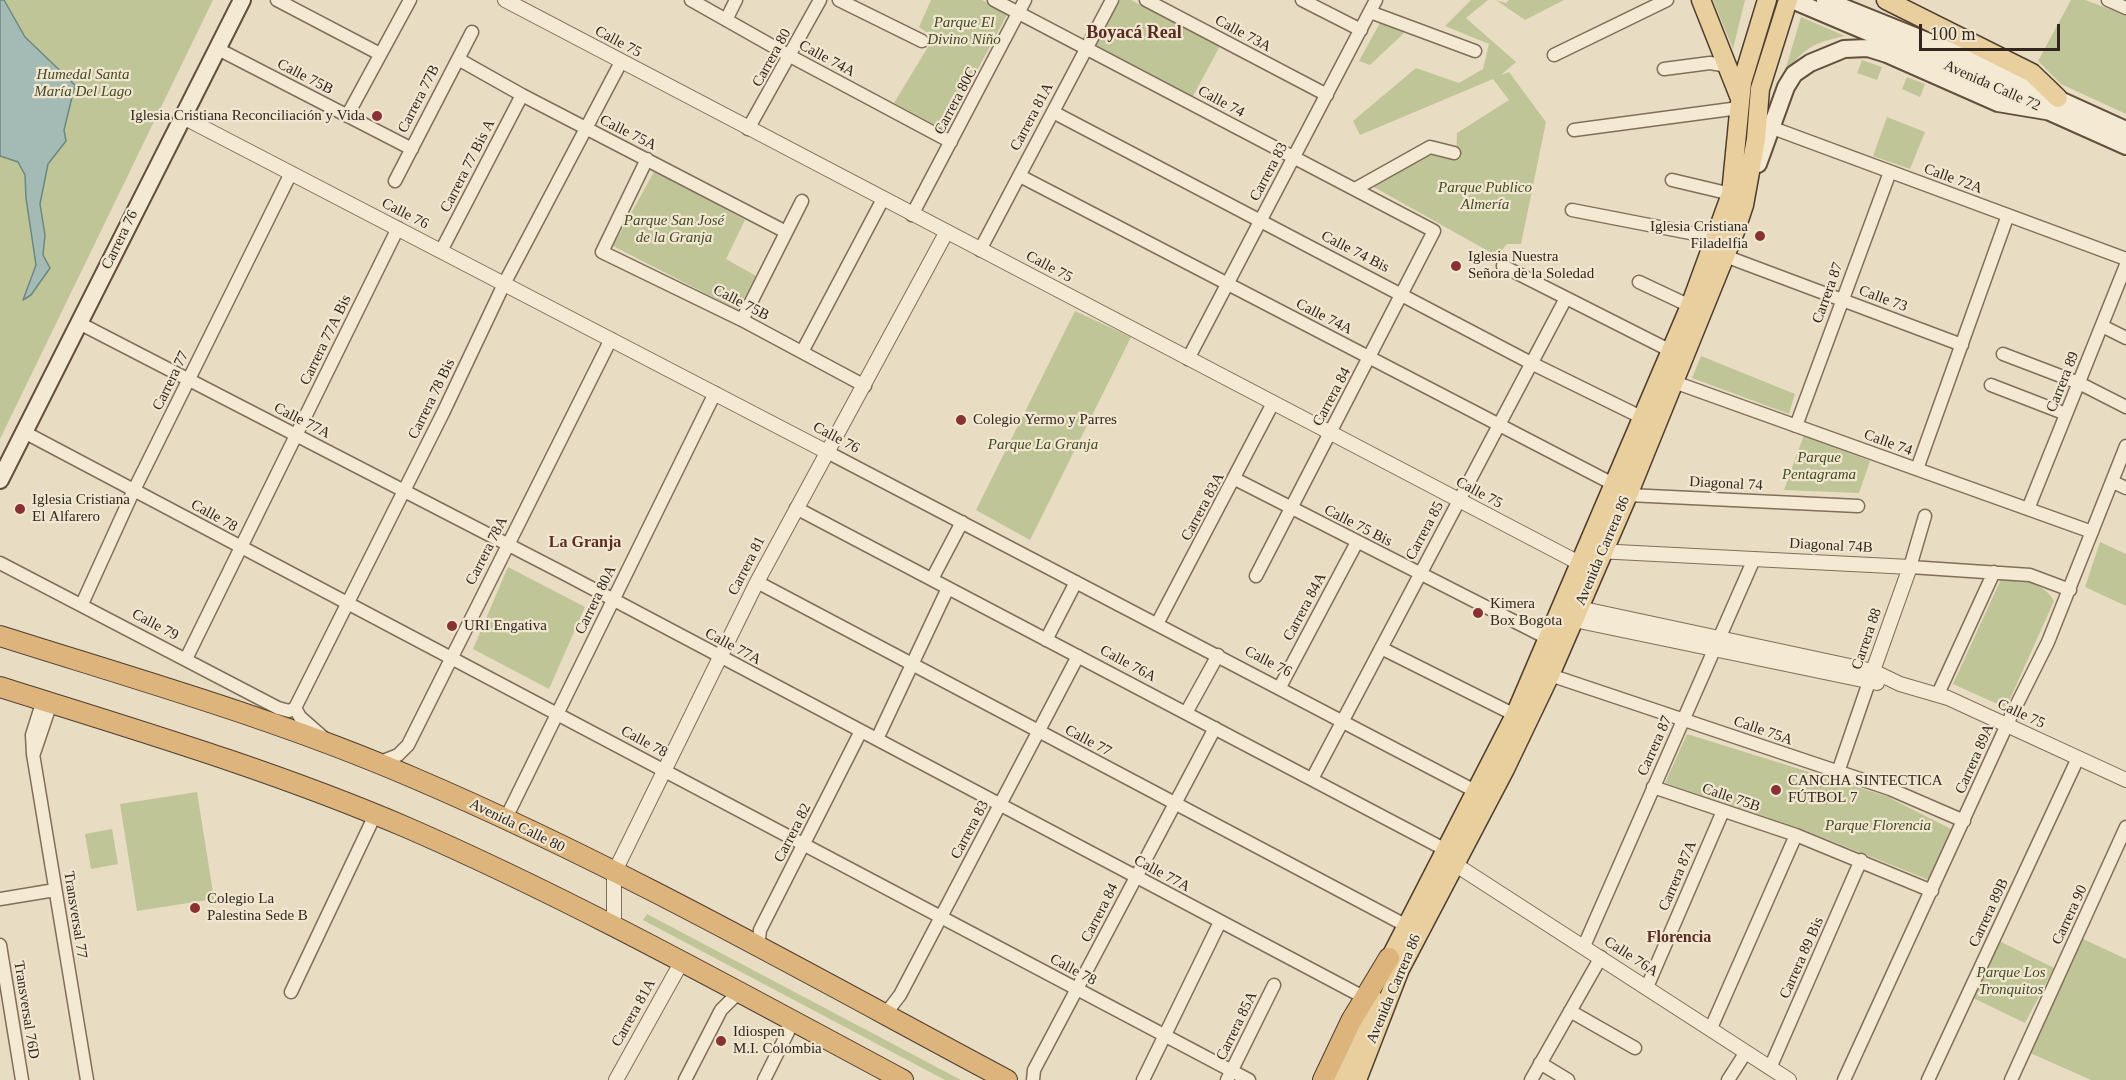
<!DOCTYPE html>
<html>
<head>
<meta charset="utf-8">
<style>
	body { margin:0 }
	#map { position:relative; width:2126px; height:1080px; overflow:hidden; background:#e8dcc2; font-family:Georgia,serif }
	canvas { display:block }
	.scale { position:absolute; left:1919px; top:24px; width:141px; height:27px; box-sizing:border-box; border:3px solid #31271e; border-top:0; padding-left:8px; font-size:18px; line-height:21px; white-space:nowrap; color:#31271e; -webkit-text-stroke:4px #f1e7d0; paint-order:stroke }
</style>
</head>
<body>
<div id="map">
<canvas width="2126" height="1080"></canvas>
<div class="scale">100 m</div>
</div>
<script>
const ctx = document.querySelector('canvas').getContext('2d');
ctx.lineJoin = 'round';
function fill(path, color) {
  ctx.fillStyle = color;
  ctx.fill(path, 'evenodd');
}
function trace(path, color, width, dash) {
  ctx.strokeStyle = color;
  ctx.lineWidth = width;
  ctx.lineCap = dash ? 'butt' : 'round';
  ctx.setLineDash(dash || []);
  ctx.stroke(path);
}
function write(font, color, halo, rows, align = 'center') {
  ctx.font = font + ' Georgia,serif';
  ctx.lineWidth = 4.5;
  ctx.setLineDash([]);
  ctx.textBaseline = 'middle';
  ctx.strokeStyle = halo;
  ctx.fillStyle = color;
  for (const [text, x, y, turn = 0] of rows) {
    ctx.save();
    ctx.translate(x, y);
    ctx.rotate((+turn || 0) * Math.PI / 180);
    ctx.textAlign = isNaN(turn) ? turn : align;
    if (halo) ctx.strokeText(text, 0, 0);
    ctx.fillText(text, 0, 0);
    ctx.restore();
  }
}
fill(new Path2D(`
	M0,0H213L0,439Z
	M931,0H982L1008,13L945,130L894,103L934,37L919,27Z
	M1120,0H1131L1220,46L1192,98L1095,48Z
	M1471,0H1488L1466,18L1516,62L1501,75L1509,72L1546,122L1521,244H1507L1497,256L1372,186L1430,153L1456,159L1457,133L1509,100L1493,79L1360,135L1353,121L1416,68L1459,83L1483,69L1489,44L1445,26Z
	M1496,0L1506,3L1509,0H1564L1525,20Z
	M1713,0H1745L1733,49Z
	M2071,0H2085L2126,15V114L2061,84L2038,61Z
	M1801,17L1845,36C1810,43 1799,51 1782,81Z
	M1381,21L1404,33L1370,65L1359,61Z
	M1862,60L1882,67L1877,80L1857,73Z
	M1907,77L1925,84L1920,97L1902,89Z
	M1887,117L1925,132L1910,169L1873,156Z
	M655,170L745,220L726,259L756,276L738,310L613,246Z
	M1075,311L1131,337L1030,540L976,510Z
	M1701,356L1795,394L1789,414L1692,378Z
	M1804,435L1870,461L1859,493L1784,490Z
	M2100,542L2126,554V606L2085,587Z
	M508,567L585,607L549,689L473,649Z
	M2002,577C2020,579 2045,583 2054,601L2006,708L1953,684Z
	M1687,734L1886,796L1953,830L1929,880L1804,830L1665,783Z
	M197,792L214,899L137,911L120,804Z
	M112,829L118,864L91,869L85,834Z
	M647,914L961,1080H945L643,920Z
	M2081,938L2126,959V1080H2091L2028,1052Z
	M1997,940L2054,968L2025,1023L1969,996Z`), '#c0c597');
const water = new Path2D(`
	M0,0H4L25,37L75,85L64,130L66,141L48,164L40,204L45,235L43,255L50,268L31,295L23,300L36,265L26,198L25,175L18,162L0,156Z`);
fill(water, '#a3bbb4');
trace(water, '#6c8880', 1.5);
const minor = new Path2D(`
	M277,0L380,54
	M691,0L790,56L951,142
	M839,0L922,41
	M994,0L1434,231L1256,576
	M1146,0L1327,95
	M1302,0L1361,30
	M2108,0L2126,8
	M1370,12L1475,51
	M726,20L736,0
	M216,48L412,149
	M1554,55L1667,0
	M458,59L522,95L786,232
	M1664,69L1710,63L1728,66
	M1053,112L1531,363L1643,418
	M347,116L410,0
	M1770,127L2126,259
	M748,129L820,0
	M1574,130L1739,108
	M647,159L602,252L742,320L865,386
	M1020,176L1615,485
	M1672,180L1731,194
	M395,181L472,32
	M1355,189L1430,147L1454,153
	M1572,210L1716,238
	M912,215L1025,0
	M980,250L1112,0
	M441,251L522,95
	M1725,256L1962,345
	M1503,266L1671,351
	M1639,282L1690,306
	M742,320L802,201
	M79,323L565,574L1369,1000
	M2102,326L2126,338
	M802,352L883,199
	M2003,354L2079,383L2126,407
	M1188,359L1376,0
	M1674,382L2092,532
	M1991,385L2066,414
	M1796,426L1890,172
	M24,432L1249,1080
	M829,453L1475,791
	M1917,469L2008,215
	M1235,479L1549,639L1555,638
	M2113,482L2126,488
	M1628,495L1858,506
	M796,508L1444,849
	M2028,509L2126,265
	M1925,516L1910,567L2030,575L2070,590
	M0,563L278,708L289,711L295,708
	M932,579L962,522
	M757,582L1405,925
	M82,604L133,492L291,173
	M1157,624L1273,403
	M1046,640L1076,582
	M1381,648L1515,715
	M186,659L398,228
	M1550,675L1890,789L1964,821
	M1280,687L1357,542
	M1938,694L1994,572
	M43,700L32,735L33,754L87,1080
	M295,708L443,413L504,284L621,62
	M295,708L300,717L325,739
	M1186,713L1218,655
	M877,739L948,588
	M34,753L51,703
	M378,763L398,755L408,745L611,339
	M1838,772L1869,682
	M1312,779L1566,298
	M1653,787L1796,835L1932,891
	M505,820L715,393
	M0,899L55,890
	M0,945L22,1080
	M1584,946L1754,559
	M763,949L759,940L760,930L861,731
	M1647,987L1723,811
	M291,992L375,815
	M1570,1011L1635,1048
	M882,1014L890,1008L900,995L1078,656
	M1711,1028L1796,835
	M1540,1063L1568,1080
	M1770,1068L1861,860
	M685,1080L721,1010L739,992
	M764,1080L788,1032L789,1019
	M1033,1080L1034,1070L1215,728
	M1143,1080L1220,922
	M1227,1080L1274,985
	M1531,1080L1601,957
	M1728,1080L1746,1052
	M1844,1080L2011,716L2048,642L2126,446
	M1928,1080L2078,758
	M2011,1080L2126,827`);
const tertiary = new Path2D(`
	M505,0L1581,564
	M181,116L829,453
	M1597,551L1910,567L1869,682
	M1579,608L1873,671L1900,684L1948,698L2126,780
	M1574,620L1877,683
	M1453,863L1789,1080
	M614,927V873L757,582L946,233
	M616,1080L681,963`);
const secondary = new Path2D(`
	M1792,0L1929,58L2126,146
	M1825,0L1959,54L2126,130
	M1758,164L1786,87L1794,74L1810,63L1844,49L1868,48L1887,54L1998,103L2052,112
	M0,480L242,0`);
const primary = new Path2D(`
	M1701,0L1739,96
	M1886,0L2032,73L2058,98
	M1383,972L1515,715L1690,306L1731,194L1742,82L1767,0
	M1340,1080L1372,997
	M1357,1080L1400,969L1505,769L1550,675L1628,495L1736,229L1744,205L1756,139L1760,89L1788,0`);
const trunk = new Path2D(`
	M0,636C139,680 280,720 414,778C618,865 812,976 1007,1080
	M0,687C137,730 275,771 408,828C578,902 740,993 903,1080
	M1323,1080L1351,1021L1389,958`);
trace(minor, '#806e5b', 15);
trace(tertiary, '#806e5b', 16);
trace(secondary, '#624f3e', 20);
trace(primary, '#4e3d2f', 21);
trace(trunk, '#4e3d2f', 22);
trace(minor, '#f4ead4', 12);
trace(tertiary, '#f4ead4', 14);
trace(secondary, '#f4ead4', 16);
trace(primary, '#e8cf9d', 18);
trace(trunk, '#dcb47c', 20);
for (const [x, y, r, color] of [
	[377,116,6,"#883234"],
	[1760,236,6,"#883234"],
	[1456,266,6,"#883234"],
	[961,420,6,"#883234"],
	[20,509,6,"#883234"],
	[1478,613,6,"#883234"],
	[452,626,6,"#883234"],
	[1776,790,6,"#883234"],
	[195,908,6,"#883234"],
	[721,1041,6,"#883234"]
]) {
  const dot = new Path2D();
  dot.arc(x, y, r, 0, 2 * Math.PI);
  ctx.fillStyle = color;
  ctx.fill(dot);
  trace(dot, '#f1e7d0', 2);
}
write('italic 15px', '#434b26', '#f1e7d0', [
	["Parque El",964,23],
	["Divino Niño",964,40],
	["Humedal Santa",83,75],
	["María Del Lago",83,92],
	["Parque Publico",1485,188],
	["Almería",1485,205],
	["Parque San José",674,221],
	["de la Granja",674,238],
	["Parque La Granja",1043,445],
	["Parque",1819,458],
	["Pentagrama",1819,475],
	["Parque Florencia",1878,826],
	["Parque Los",2011,973],
	["Tronquitos",2011,990]
]);
write('15px', '#31271e', '#f1e7d0', [
	["Calle 73A",1243,34,28],
	["Calle 75",618,42,28],
	["Carrera 80",772,58,-61],
	["Calle 74A",827,59,28],
	["Calle 75B",305,77,27],
	["Avenida Calle 72",1992,86,24],
	["Carrera 77B",419,99,-63],
	["Carrera 80C",956,101,-62],
	["Calle 74",1221,102,28],
	["Carrera 81A",1032,117,-62],
	["Calle 75A",628,133,26],
	["Carrera 77 Bis A",468,166,-63],
	["Carrera 83",1269,172,-62],
	["Calle 72A",1953,179,20],
	["Calle 76",405,214,27],
	["Carrera 76",120,240,-64],
	["Calle 74 Bis",1355,252,27],
	["Calle 75",1049,267,28],
	["Carrera 87",1828,293,-70],
	["Calle 73",1883,299,20],
	["Calle 75B",741,303,27],
	["Calle 74A",1324,317,27],
	["Carrera 77A Bis",326,340,-64],
	["Carrera 77",171,381,-64],
	["Carrera 89",2063,382,-68],
	["Carrera 84",1332,397,-62],
	["Carrera 78 Bis",432,399,-64],
	["Calle 77A",302,421,27],
	["Calle 76",836,438,28],
	["Calle 74",1888,443,20],
	["Diagonal 74",1726,484,3],
	["Calle 75",1479,493,28],
	["Carrera 83A",1203,507,-62],
	["Calle 78",214,516,29],
	["Calle 75 Bis",1358,526,27],
	["Carrera 85",1425,531,-62],
	["Diagonal 74B",1831,546,3],
	["Carrera 78A",487,551,-63],
	["Avenida Carrera 86",1603,551,-67],
	["Carrera 81",747,566,-63],
	["Carrera 80A",596,600,-64],
	["Carrera 84A",1305,607,-62],
	["Calle 79",155,625,28],
	["Carrera 88",1867,639,-71],
	["Calle 77A",733,647,28],
	["Calle 76",1268,662,27],
	["Calle 76A",1128,664,28],
	["Calle 75",2021,714,25],
	["Calle 75A",1763,731,19],
	["Calle 77",1088,741,28],
	["Calle 78",644,742,28],
	["Carrera 87",1655,746,-66],
	["Carrera 89A",1975,759,-66],
	["Calle 75B",1731,798,19],
	["Avenida Calle 80",517,826,26],
	["Carrera 83",970,830,-62],
	["Carrera 82",793,833,-63],
	["Calle 77A",1162,874,28],
	["Carrera 87A",1678,876,-67],
	["Carrera 84",1100,913,-63],
	["Carrera 89B",1989,913,-65],
	["Transversal 77",75,915,81],
	["Carrera 90",2070,915,-65],
	["Calle 76A",1631,957,33],
	["Carrera 89 Bis",1802,958,-66],
	["Calle 78",1073,970,28],
	["Avenida Carrera 86",1394,989,-67],
	["Transversal 76D",26,1010,81],
	["Carrera 81A",634,1013,-61],
	["Carrera 85A",1237,1026,-64]
]);
write('15px', '#31271e', '#f1e7d0', [
	["Iglesia Cristiana Reconciliación y Vida",365,116,"right"],
	["Iglesia Cristiana",1748,227,"right"],
	["Filadelfia",1748,244,"right"],
	["Iglesia Nuestra",1468,257],
	["Señora de la Soledad",1468,274],
	["Colegio Yermo y Parres",973,420],
	["Iglesia Cristiana",32,500],
	["El Alfarero",32,517],
	["Kimera",1490,604],
	["Box Bogota",1490,621],
	["URI Engativa",464,626],
	["CANCHA SINTECTICA",1788,781],
	["FÚTBOL 7",1788,798],
	["Colegio La",207,899],
	["Palestina Sede B",207,916],
	["Idiospen",733,1032],
	["M.I. Colombia",733,1049]
], 'left');
write('bold 16px', '#592c22', '#f1e7d0', [
	["La Granja",585,543],
	["Florencia",1679,938]
]);
write('bold 18px', '#592c22', '#f1e7d0', [
	["Boyacá Real",1134,33]
]);
</script>
</body>
</html>
